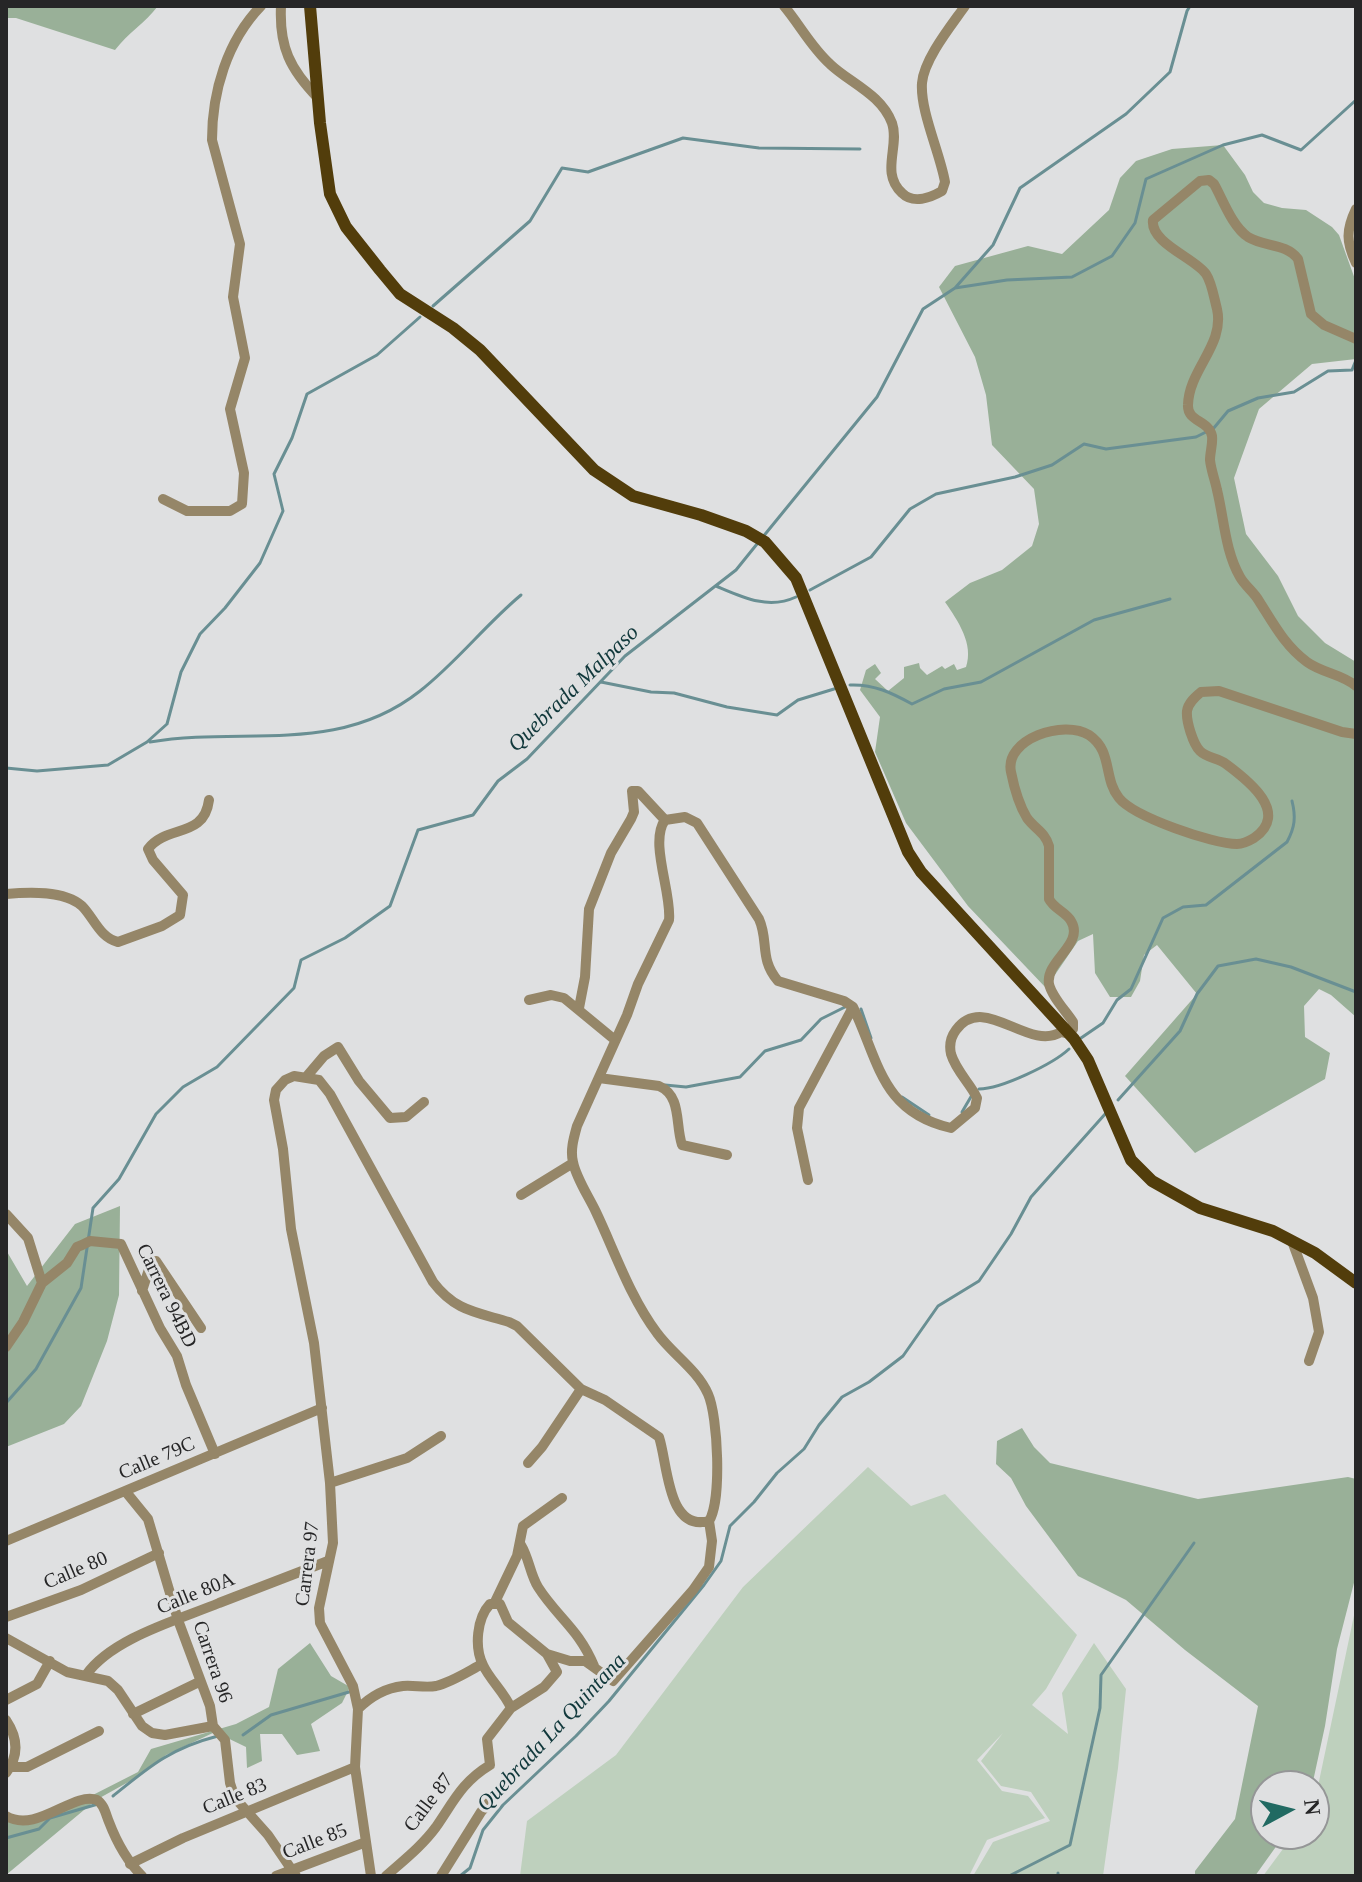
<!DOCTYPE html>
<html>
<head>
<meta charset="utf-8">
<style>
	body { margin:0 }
	#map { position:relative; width:1362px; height:1882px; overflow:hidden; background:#dfe0e1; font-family:Georgia,serif }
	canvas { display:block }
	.frame { position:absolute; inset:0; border:8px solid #262627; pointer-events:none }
	.north { position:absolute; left:1250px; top:1770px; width:80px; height:80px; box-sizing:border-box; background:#dfe0e1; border:2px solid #959697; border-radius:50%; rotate:83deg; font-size:22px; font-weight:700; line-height:32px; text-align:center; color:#262627 }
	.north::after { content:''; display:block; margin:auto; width:28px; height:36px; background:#216a62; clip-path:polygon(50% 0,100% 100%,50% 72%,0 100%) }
</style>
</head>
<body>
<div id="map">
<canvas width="1362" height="1882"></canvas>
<div class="frame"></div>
<div class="north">N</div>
</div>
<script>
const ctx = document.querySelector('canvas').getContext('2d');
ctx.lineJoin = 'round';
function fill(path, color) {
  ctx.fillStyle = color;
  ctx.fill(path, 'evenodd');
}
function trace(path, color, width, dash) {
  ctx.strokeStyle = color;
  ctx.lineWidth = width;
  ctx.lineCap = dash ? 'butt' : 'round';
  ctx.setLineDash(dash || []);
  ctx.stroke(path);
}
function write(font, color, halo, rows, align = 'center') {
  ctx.font = font + ' Georgia,serif';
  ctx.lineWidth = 6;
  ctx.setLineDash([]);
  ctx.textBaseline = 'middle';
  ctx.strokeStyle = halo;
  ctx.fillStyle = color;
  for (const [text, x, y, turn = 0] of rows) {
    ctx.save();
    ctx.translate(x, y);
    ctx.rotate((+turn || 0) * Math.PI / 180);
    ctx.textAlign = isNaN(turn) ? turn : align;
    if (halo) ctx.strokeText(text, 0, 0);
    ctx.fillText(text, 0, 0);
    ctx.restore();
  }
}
fill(new Path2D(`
	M868,1467L911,1506L945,1494L1077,1635L1046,1689L1032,1705L1068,1734L1062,1693L1094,1643L1126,1689L1118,1768L1103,1876H973L993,1842L1050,1821L1031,1792L1001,1786L981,1761L1003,1733L977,1760L1002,1791L1028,1796L1045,1818L987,1840L969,1876H520L527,1821L616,1755L743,1587Z
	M1356,1606V1876H1263L1294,1834H1314V1805Z`), '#bed0bd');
fill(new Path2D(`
	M6,6H158C145,23 128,33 115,50L16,18H6Z
	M1223,145L1245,175L1253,192L1264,203L1282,208L1306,210L1332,227L1339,235L1356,282V359L1312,364L1259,409L1234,478L1246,534L1278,576L1298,616L1325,643L1356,662V1017L1331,995L1319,989L1304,1006L1305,1037L1330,1053L1325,1079L1195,1153L1125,1076L1197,994L1157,945L1144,955L1140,981L1131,997H1110L1095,973L1093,934L1078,941L1046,988L968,906L906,823L875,752L880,717L860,690L866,670L875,664L881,673L875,679L888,691L904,678V667L919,663L920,668L927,675L942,666L945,669L954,664L957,670L966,667C974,644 958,621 945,602L970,583L1002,570L1032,546L1039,524L1034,489L992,445L986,395L975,357L939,287L955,266L1028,246L1062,254L1109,210L1120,178L1136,161L1172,149Z
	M120,1206L119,1295L107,1341L81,1406L64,1424L6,1447V1250L27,1286L75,1224Z
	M1022,1428L1034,1447L1050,1463L1198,1499L1348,1477L1356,1479V1575L1337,1649L1325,1726L1312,1786H1266V1834H1285L1255,1876H1195V1871L1235,1819L1258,1706L1185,1650L1126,1600L1078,1576L1026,1506L1011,1478L996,1464L997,1441Z
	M310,1643L331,1676L350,1687L342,1703L311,1724L320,1751L297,1755L282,1734H260L262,1761L247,1768L246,1747L215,1732L166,1755L141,1775L96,1800L6,1875V1822H26L85,1799L138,1772L151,1749L236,1724L269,1707L278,1669Z`), '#99b098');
trace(new Path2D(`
	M955,288L993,245L1020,188L1126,114L1170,72L1187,11L1190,6
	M433,306L530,221L562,168L588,172L683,138L759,148L860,149
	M1213,429L1228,411L1258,398L1294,392L1328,371L1352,370L1356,360
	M762,538L877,397L923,309L955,288L1007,280L1072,277L1112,256L1135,223L1146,179L1223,145L1262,135L1301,150L1356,100
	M716,586C742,597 768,610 796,597
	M810,590L871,557L910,509L936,494L1015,477L1052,465L1084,444L1106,449L1196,437L1208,431
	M601,682L651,692L674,693L727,707L777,715L798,700L834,689
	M850,685C874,684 892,693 912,704L944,689L981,682L1094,620L1170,599
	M150,742C244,726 338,756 420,691C457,662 485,625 521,595
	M6,768L37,771L108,765L147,742L167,724L181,672L200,634L225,608L260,563L283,511L274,474L292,438L307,394L377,355L420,317
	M861,1009L871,1038
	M1081,1038L1103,1023L1117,1000L1131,989L1163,918L1183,907L1206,905L1287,842C1295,827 1296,817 1292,801
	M665,1085L686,1087L740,1077L765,1051L801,1040L821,1019L847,1006
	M979,1089C1001,1089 1053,1064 1069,1049
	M902,1097L929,1115
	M1118,1100L1180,1031L1197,994L1218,966L1256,959L1291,967L1356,992
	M962,1112L972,1095
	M6,1403L36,1369L81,1288L93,1208L119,1179L156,1114L183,1087L217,1067L294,988L301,960L345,938L390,906L418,830L473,815L498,781L527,759L625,656L736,570L757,544
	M243,1735L271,1715L349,1692
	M113,1796C150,1766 171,1748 218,1736
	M6,1838L39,1829L50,1818L98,1804
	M1058,1873V1876
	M460,1876L470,1868L483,1830L503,1805L576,1736L609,1701L704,1585L721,1561L730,1526L754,1502L777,1473L804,1449L819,1425L842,1397L869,1382L903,1356L938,1306L979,1281L1011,1234L1031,1197L1106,1113
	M1009,1876L1070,1845L1100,1708L1101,1675L1194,1543`), '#698f93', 3);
trace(new Path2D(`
	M281,6C279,47 290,69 318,98
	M784,6C800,25 811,47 830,64C850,83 881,94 892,123C900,146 880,173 902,193C913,204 930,198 942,191L945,182C940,153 920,111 922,83C924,59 951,26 965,6
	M1356,209C1346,230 1346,242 1356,263
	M1356,339L1324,325L1311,314L1298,259C1286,243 1264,247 1248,237C1232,226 1223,200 1214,184L1209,180L1200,181L1153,220C1150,243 1195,258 1206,274C1212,283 1214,298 1217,309C1225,345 1189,369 1188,405C1187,422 1209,420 1212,436C1213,444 1210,452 1210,460C1211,470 1215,480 1217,490C1224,518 1225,551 1240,577C1245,586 1254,592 1259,601C1273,623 1285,646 1307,662C1322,673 1342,674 1356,686
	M163,499L187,511H230L242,504L244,473L230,409L245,358L233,297L240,244L212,140C212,92 227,41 261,6
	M6,894C28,892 64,890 82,906C94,918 100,938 118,942L162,926L180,915L183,895L153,860L148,849C167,824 204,839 209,800
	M529,1000L551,995L564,998L615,1040
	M579,1008L585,977L589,909L611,853L631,819L634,812L632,791H638L665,820
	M307,1076L324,1056L338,1047L359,1081L390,1118L406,1117L424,1102
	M599,1078L659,1086C682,1096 675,1124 682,1145L727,1155
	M808,1180L797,1128L799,1108L853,1007
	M521,1195L573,1163
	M6,1214L28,1238L42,1283L23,1322L6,1347
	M1292,1241L1313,1298L1319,1332L1309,1361
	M42,1283L67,1263L77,1247L82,1245L90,1241L121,1244L160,1328L177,1356L186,1385L215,1454
	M142,1291L151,1263L156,1261L201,1328
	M528,1463L542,1447L581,1389
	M330,1483L407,1458L441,1436
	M126,1492L148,1519L178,1620L210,1706L213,1726L225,1740L230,1783L235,1798L268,1835L296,1876
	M6,1541L322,1408
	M521,1545C529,1558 530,1574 538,1587C557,1617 579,1629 594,1666
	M495,1602L517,1556L523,1526L562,1498
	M6,1617L81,1590L159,1553
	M6,1638L67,1672L108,1681L118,1690L142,1726L152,1733L165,1735L213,1726
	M86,1675C112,1638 178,1620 219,1603C256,1589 292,1575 328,1561
	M6,1700L37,1684L50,1661
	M511,1708C504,1692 490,1680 483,1665C474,1647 477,1618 490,1604H500L508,1622L547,1654L570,1661H585L613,1681L693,1590L709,1567L712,1541L709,1521
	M358,1709C370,1697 386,1688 403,1686C414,1685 425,1688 436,1686C452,1682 467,1672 482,1664
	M133,1714L199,1682
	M6,1720C18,1738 19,1756 6,1773
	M11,1767H27L99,1731
	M6,1816C37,1834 73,1791 97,1800C104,1804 106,1815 109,1822C117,1843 126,1860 142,1876
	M130,1864L183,1838L355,1767
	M276,1876L366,1842
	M371,1876L355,1767L358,1709L353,1686L320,1623L319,1608L333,1543L330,1483L314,1343L291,1229L283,1149L274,1100L276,1090L285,1080L294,1076L319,1080L330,1094L433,1282C455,1311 476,1312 509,1322L517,1326L581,1389L605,1400L659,1437C668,1464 667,1532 709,1521C722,1501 718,1416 708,1394C697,1369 672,1354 657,1333C630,1297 615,1252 596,1212C589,1197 576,1178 573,1162C570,1150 574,1137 577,1126L627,1015L638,984L669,920C672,893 649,842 665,820L685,817L697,823L759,919C769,941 759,959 778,981L844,1001L853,1007C879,1061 881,1112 951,1128L975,1108L977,1098C970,1083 956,1071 951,1054C949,1045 950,1038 956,1030C984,992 1028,1052 1061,1032L1069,1034L1073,1029V1022C1066,1011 1052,997 1049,984C1045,961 1085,944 1071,921C1066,912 1054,909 1049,899V846C1045,832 1035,829 1027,818C1019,805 1014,787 1011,772C1004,739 1064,719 1089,735C1113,751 1103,778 1119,798C1134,817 1213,844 1237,844C1243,844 1249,841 1254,838C1290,813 1249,781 1226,764C1218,758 1207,758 1200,751C1193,744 1186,721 1187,711C1188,703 1195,697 1201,692L1219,691L1342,732L1356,734
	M386,1876C404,1860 422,1846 436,1827C454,1801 462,1782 490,1765L487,1739L511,1708L544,1687L557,1672L547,1654
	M441,1876L481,1812L496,1794`), '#958668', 10);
trace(new Path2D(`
	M310,6L320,123L330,194L346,227L380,270L400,294L453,328L480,350L594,470L633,496L701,515L746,531L765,542L796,578L908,852L921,872L1074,1039L1088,1060L1131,1160L1152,1181L1200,1208L1273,1231L1315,1253L1356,1283`), '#523d0b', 12);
write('20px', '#262627', '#dfe0e1', [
	["Carrera 94BD",166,1296,64],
	["Calle 79C",157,1459,-23],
	["Carrera 97",308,1564,-83],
	["Calle 80",76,1571,-23],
	["Calle 80A",196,1594,-22],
	["Carrera 96",212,1662,71],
	["Calle 83",235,1797,-22],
	["Calle 87",429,1803,-53],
	["Calle 85",315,1842,-21]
]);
write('italic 22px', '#11383b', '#dfe0e1', [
	["Quebrada Malpaso",574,689,-44],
	["Quebrada La Quintana",552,1733,-47]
]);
</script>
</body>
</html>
